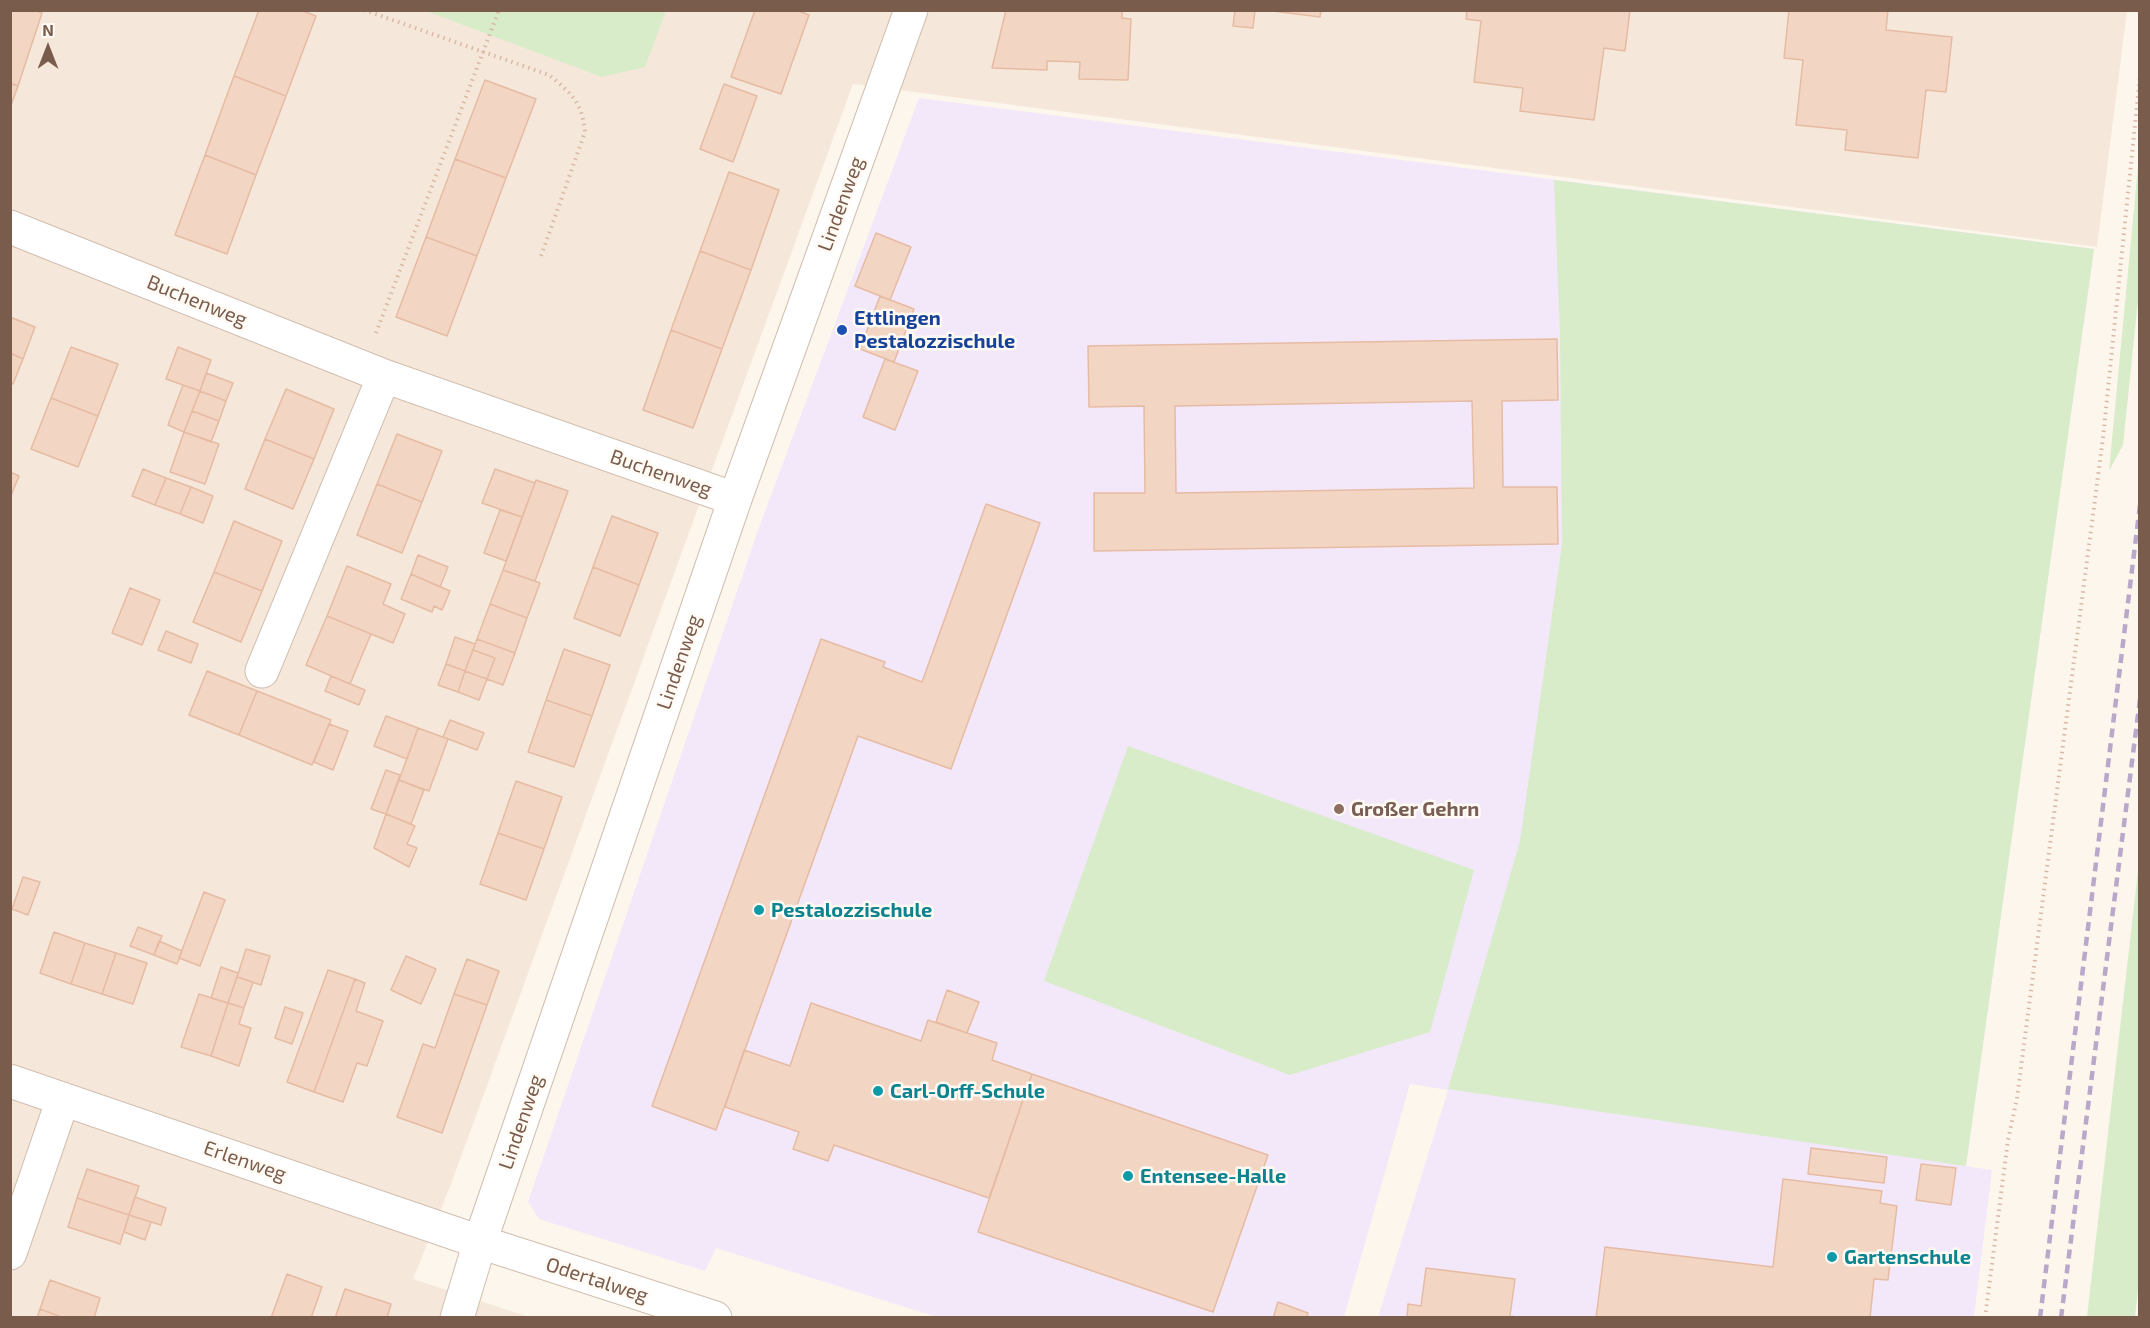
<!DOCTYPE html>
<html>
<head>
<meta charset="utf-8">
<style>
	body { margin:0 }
	#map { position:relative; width:2150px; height:1328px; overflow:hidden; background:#fdf6ec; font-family:"Exo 2",sans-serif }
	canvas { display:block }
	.frame { position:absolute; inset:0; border:12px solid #7a5c4d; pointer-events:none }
	.north { position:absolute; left:18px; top:18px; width:60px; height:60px; -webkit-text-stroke:4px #fffaf3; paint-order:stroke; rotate:0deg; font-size:16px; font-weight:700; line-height:24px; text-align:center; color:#7a5c4d }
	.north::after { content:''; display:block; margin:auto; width:21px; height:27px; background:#7a5c4d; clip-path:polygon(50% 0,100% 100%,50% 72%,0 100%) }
</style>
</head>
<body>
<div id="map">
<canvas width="2150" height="1328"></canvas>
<div class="frame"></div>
<div class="north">N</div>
</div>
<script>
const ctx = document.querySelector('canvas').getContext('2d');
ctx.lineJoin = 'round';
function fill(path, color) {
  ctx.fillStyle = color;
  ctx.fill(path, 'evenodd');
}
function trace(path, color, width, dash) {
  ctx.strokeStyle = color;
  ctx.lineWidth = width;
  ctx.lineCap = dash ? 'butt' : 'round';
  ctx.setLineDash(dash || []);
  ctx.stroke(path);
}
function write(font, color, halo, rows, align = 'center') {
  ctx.font = font + ' "Exo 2",sans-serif';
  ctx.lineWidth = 5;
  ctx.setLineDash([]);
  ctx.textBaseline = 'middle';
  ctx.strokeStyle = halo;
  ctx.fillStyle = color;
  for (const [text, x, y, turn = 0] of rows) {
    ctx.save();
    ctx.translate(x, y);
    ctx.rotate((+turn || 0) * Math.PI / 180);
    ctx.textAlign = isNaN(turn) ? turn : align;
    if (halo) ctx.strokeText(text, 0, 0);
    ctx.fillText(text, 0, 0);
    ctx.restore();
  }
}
fill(new Path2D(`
	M10,11H2127L2097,247L853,84L451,1184L413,1279L532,1318L11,1317Z`), '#f5e8da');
fill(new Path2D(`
	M919,98L2094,249L1966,1166L1992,1170L1974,1317H1378L1448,1090L1410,1084L1344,1317H937L716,1248L705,1271L539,1219L528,1202L757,533Z`), '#f3e8fa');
fill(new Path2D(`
	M426,11H666L645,67L602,77Z
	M2139,156V291L2123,445L2109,471Z
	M1554,180L2094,249L1966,1166L1448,1089L1520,841L1562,544L1560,335Z
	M1128,746L1474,870L1430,1032L1290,1075L1044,981Z
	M2139,862V1281L2135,1317H2087Z`), '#d8ecc9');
const building = new Path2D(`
	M10,10H34L42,13L18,86L10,83Z
	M259,10H300L316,16L286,96L234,76Z
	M755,10H796L809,15L781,94L731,77Z
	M1006,10H1122V18L1131,19L1128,80L1079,79L1080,62L1047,61V70L992,68Z
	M1235,10H1255L1253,28L1233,26Z
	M1265,10H1321L1320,17Z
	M1467,10H1630L1625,51L1604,48L1594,120L1520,111L1523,88L1474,82L1481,21L1466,19Z
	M1789,10H1888L1886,30L1952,37L1946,92L1926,90L1918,158L1845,150L1847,130L1796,125L1803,60L1784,58Z
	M234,76L286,96L256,175L205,155Z
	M485,80L536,99L506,178L455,159Z
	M10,83L18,86L10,108Z
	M724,84L757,96L733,162L700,149Z
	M205,155L256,175L227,254L175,235Z
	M455,159L506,178L477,256L426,237Z
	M729,172L779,190L751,270L700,251Z
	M876,233L911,247L890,300L855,286Z
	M426,237L477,256L447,336L396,317Z
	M700,251L751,270L722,349L671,330Z
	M880,296L914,309L894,362L860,349Z
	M10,317L35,327L23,359L10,353Z
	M671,330L722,349L693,428L643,410Z
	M1557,339L1558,400L1502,401L1503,487H1557L1558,544L1094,551V493H1145L1144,406L1089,407L1088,346ZM1472,401L1474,488L1176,493L1175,406Z
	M71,347L118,364L98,416L51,398Z
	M178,347L211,360L200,391L166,379Z
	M10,353L23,359L13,384L10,383Z
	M885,359L918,371L895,430L863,417Z
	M206,373L233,383L226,401L200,391Z
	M183,385L200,391L184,432L168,425Z
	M286,389L334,409L314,459L265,439Z
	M200,391L226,401L219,421L192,411Z
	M51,398L98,416L78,467L31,449Z
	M192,411L219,421L211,442L184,432Z
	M184,432L219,444L205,484L170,472Z
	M397,434L442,451L422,502L377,484Z
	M265,439L314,459L293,509L245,489Z
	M143,469L166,478L155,505L132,496Z
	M495,469L535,483L522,517L482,503Z
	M10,472L19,476L10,498Z
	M166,478L191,487L180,514L155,505Z
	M536,480L568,491L535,581L503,570Z
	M377,484L422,502L402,553L357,535Z
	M191,487L213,496L203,523L180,514Z
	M986,504L1040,523L951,769L858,736L716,1130L652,1106L821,639L885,662L883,667L922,682Z
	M500,510L522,517L506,561L484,553Z
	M612,516L658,533L639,585L593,567Z
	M234,521L282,541L262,591L214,572Z
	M418,555L448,567L440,587L411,574Z
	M347,566L391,584L383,604L405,614L393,643L327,616Z
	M593,567L639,585L620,636L574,618Z
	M503,570L540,583L527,618L490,604Z
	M214,572L262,591L241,642L193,622Z
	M411,574L450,591L442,610L434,606L432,612L401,599Z
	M130,588L160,600L142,645L112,633Z
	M490,604L527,618L515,653L477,639Z
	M327,616L371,634L350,684L306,665Z
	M166,631L198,644L191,663L158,650Z
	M455,637L475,644L465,671L446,664Z
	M477,639L515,653L503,685L487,679L495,658L473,650Z
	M564,649L610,665L592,716L546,700Z
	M473,650L495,658L487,679L465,671Z
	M446,664L465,671L458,692L438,685Z
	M207,671L257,691L239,735L189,715Z
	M465,671L487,679L479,700L458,692Z
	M331,676L365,690L359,705L325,691Z
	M257,691L331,720L312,765L239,735Z
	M546,700L592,716L574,767L528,752Z
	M386,716L418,728L407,759L374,746Z
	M450,720L484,733L477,750L443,737Z
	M329,724L348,731L333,770L314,762Z
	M418,728L448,739L429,791L399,780Z
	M386,770L400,775L386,814L371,809Z
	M399,780L424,790L411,824L386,814Z
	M516,781L562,797L544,849L498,833Z
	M386,814L415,826L407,844L417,848L409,867L374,848Z
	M498,833L544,849L526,900L480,884Z
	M23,877L40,882L28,915L12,909Z
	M204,892L225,900L200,966L179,958Z
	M138,927L162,936L154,955L130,946Z
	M54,932L85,943L71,984L40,973Z
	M159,941L182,951L177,964L154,955Z
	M85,943L116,953L102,994L71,984Z
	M246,949L270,956L261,985L237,977Z
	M116,953L147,963L133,1004L102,994Z
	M406,956L436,969L421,1004L391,990Z
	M467,959L499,971L487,1005L454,994Z
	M221,967L238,973L228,1003L211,998Z
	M328,970L355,979L314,1092L287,1082Z
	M237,977L253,982L244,1008L228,1003Z
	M355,979L365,983L356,1011L383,1021L367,1066L357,1063L343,1102L314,1092Z
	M947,990L979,1002L967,1033L936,1022Z
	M199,994L228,1003L211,1056L181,1047Z
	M454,994L487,1005L442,1133L397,1117L423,1044L435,1048Z
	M228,1003L244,1008L239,1024L251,1028L239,1066L211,1056Z
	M811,1003L921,1041L928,1020L997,1043L992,1060L1032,1074L989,1198L834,1145L828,1161L793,1149L799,1132L725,1107L744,1050L790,1066Z
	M285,1007L303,1013L292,1044L275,1038Z
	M1032,1074L1268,1155L1213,1312L978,1232Z
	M1811,1148L1887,1157L1884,1183L1808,1174Z
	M1921,1164L1956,1168L1951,1205L1916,1200Z
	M87,1169L139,1186L129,1215L77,1198Z
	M1783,1179L1882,1191L1880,1203L1897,1206L1888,1280L1874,1279L1870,1318H1596L1605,1247L1773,1267Z
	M135,1197L166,1208L161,1225L129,1215Z
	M77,1198L129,1215L120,1244L68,1227Z
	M129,1215L151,1222L145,1240L124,1232Z
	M1426,1268L1515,1279L1510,1316L1522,1318H1407L1408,1304L1421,1306Z
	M287,1274L322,1287L311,1318H271Z
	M50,1280L100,1298L94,1318H64L40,1309Z
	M345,1289L391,1304L387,1318H335Z
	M1278,1302L1308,1313L1307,1318H1273Z
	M40,1309L64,1318H37Z`);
fill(building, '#f3d5c3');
trace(building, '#e6bba3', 1.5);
const minor = new Path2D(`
	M10,227L384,376L735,499
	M262,671L384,376
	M10,1081L480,1242L715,1318
	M10,1253L63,1099
	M457,1318L480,1242L735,499L911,10`);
trace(minor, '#d1beb0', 35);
trace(new Path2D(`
	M364,10L549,75C571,93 582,102 585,132L540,259
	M2139,10L2140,11
	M376,333L499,10
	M1985,1318L2008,1140L2017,1098L2103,438L2140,76`), '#d9b8a5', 4, [1.5, 4.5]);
trace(minor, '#fff', 33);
trace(new Path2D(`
	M2040,1318L2140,505
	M2061,1318L2140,699`), '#b9a8c9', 4.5, [9, 6]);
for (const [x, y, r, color] of [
	[842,330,6,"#1a4fb4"],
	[1339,809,6,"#8d6e63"],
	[759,910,6,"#0f9aa8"],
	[878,1091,6,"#0f9aa8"],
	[1128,1176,6,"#0f9aa8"],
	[1832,1257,6,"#0f9aa8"]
]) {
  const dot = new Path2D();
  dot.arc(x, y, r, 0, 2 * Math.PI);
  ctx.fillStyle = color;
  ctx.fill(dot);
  trace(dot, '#fffaf3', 2);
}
write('20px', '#7a5c4d', '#fffaf3', [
	["Lindenweg",841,204,-70],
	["Buchenweg",197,301,22],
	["Buchenweg",661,473,19],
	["Lindenweg",679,662,-71],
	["Lindenweg",521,1122,-71],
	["Erlenweg",245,1161,19],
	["Odertalweg",597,1280,18]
]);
write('bold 20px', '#164399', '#fffaf3', [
	["Ettlingen",854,318],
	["Pestalozzischule",854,341]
], 'left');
write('bold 20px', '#785e54', '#fffaf3', [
	["Großer Gehrn",1351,809]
], 'left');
write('bold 20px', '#0d838f', '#fffaf3', [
	["Pestalozzischule",771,910],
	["Carl-Orff-Schule",890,1091],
	["Entensee-Halle",1140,1176],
	["Gartenschule",1844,1257]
], 'left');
</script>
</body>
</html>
